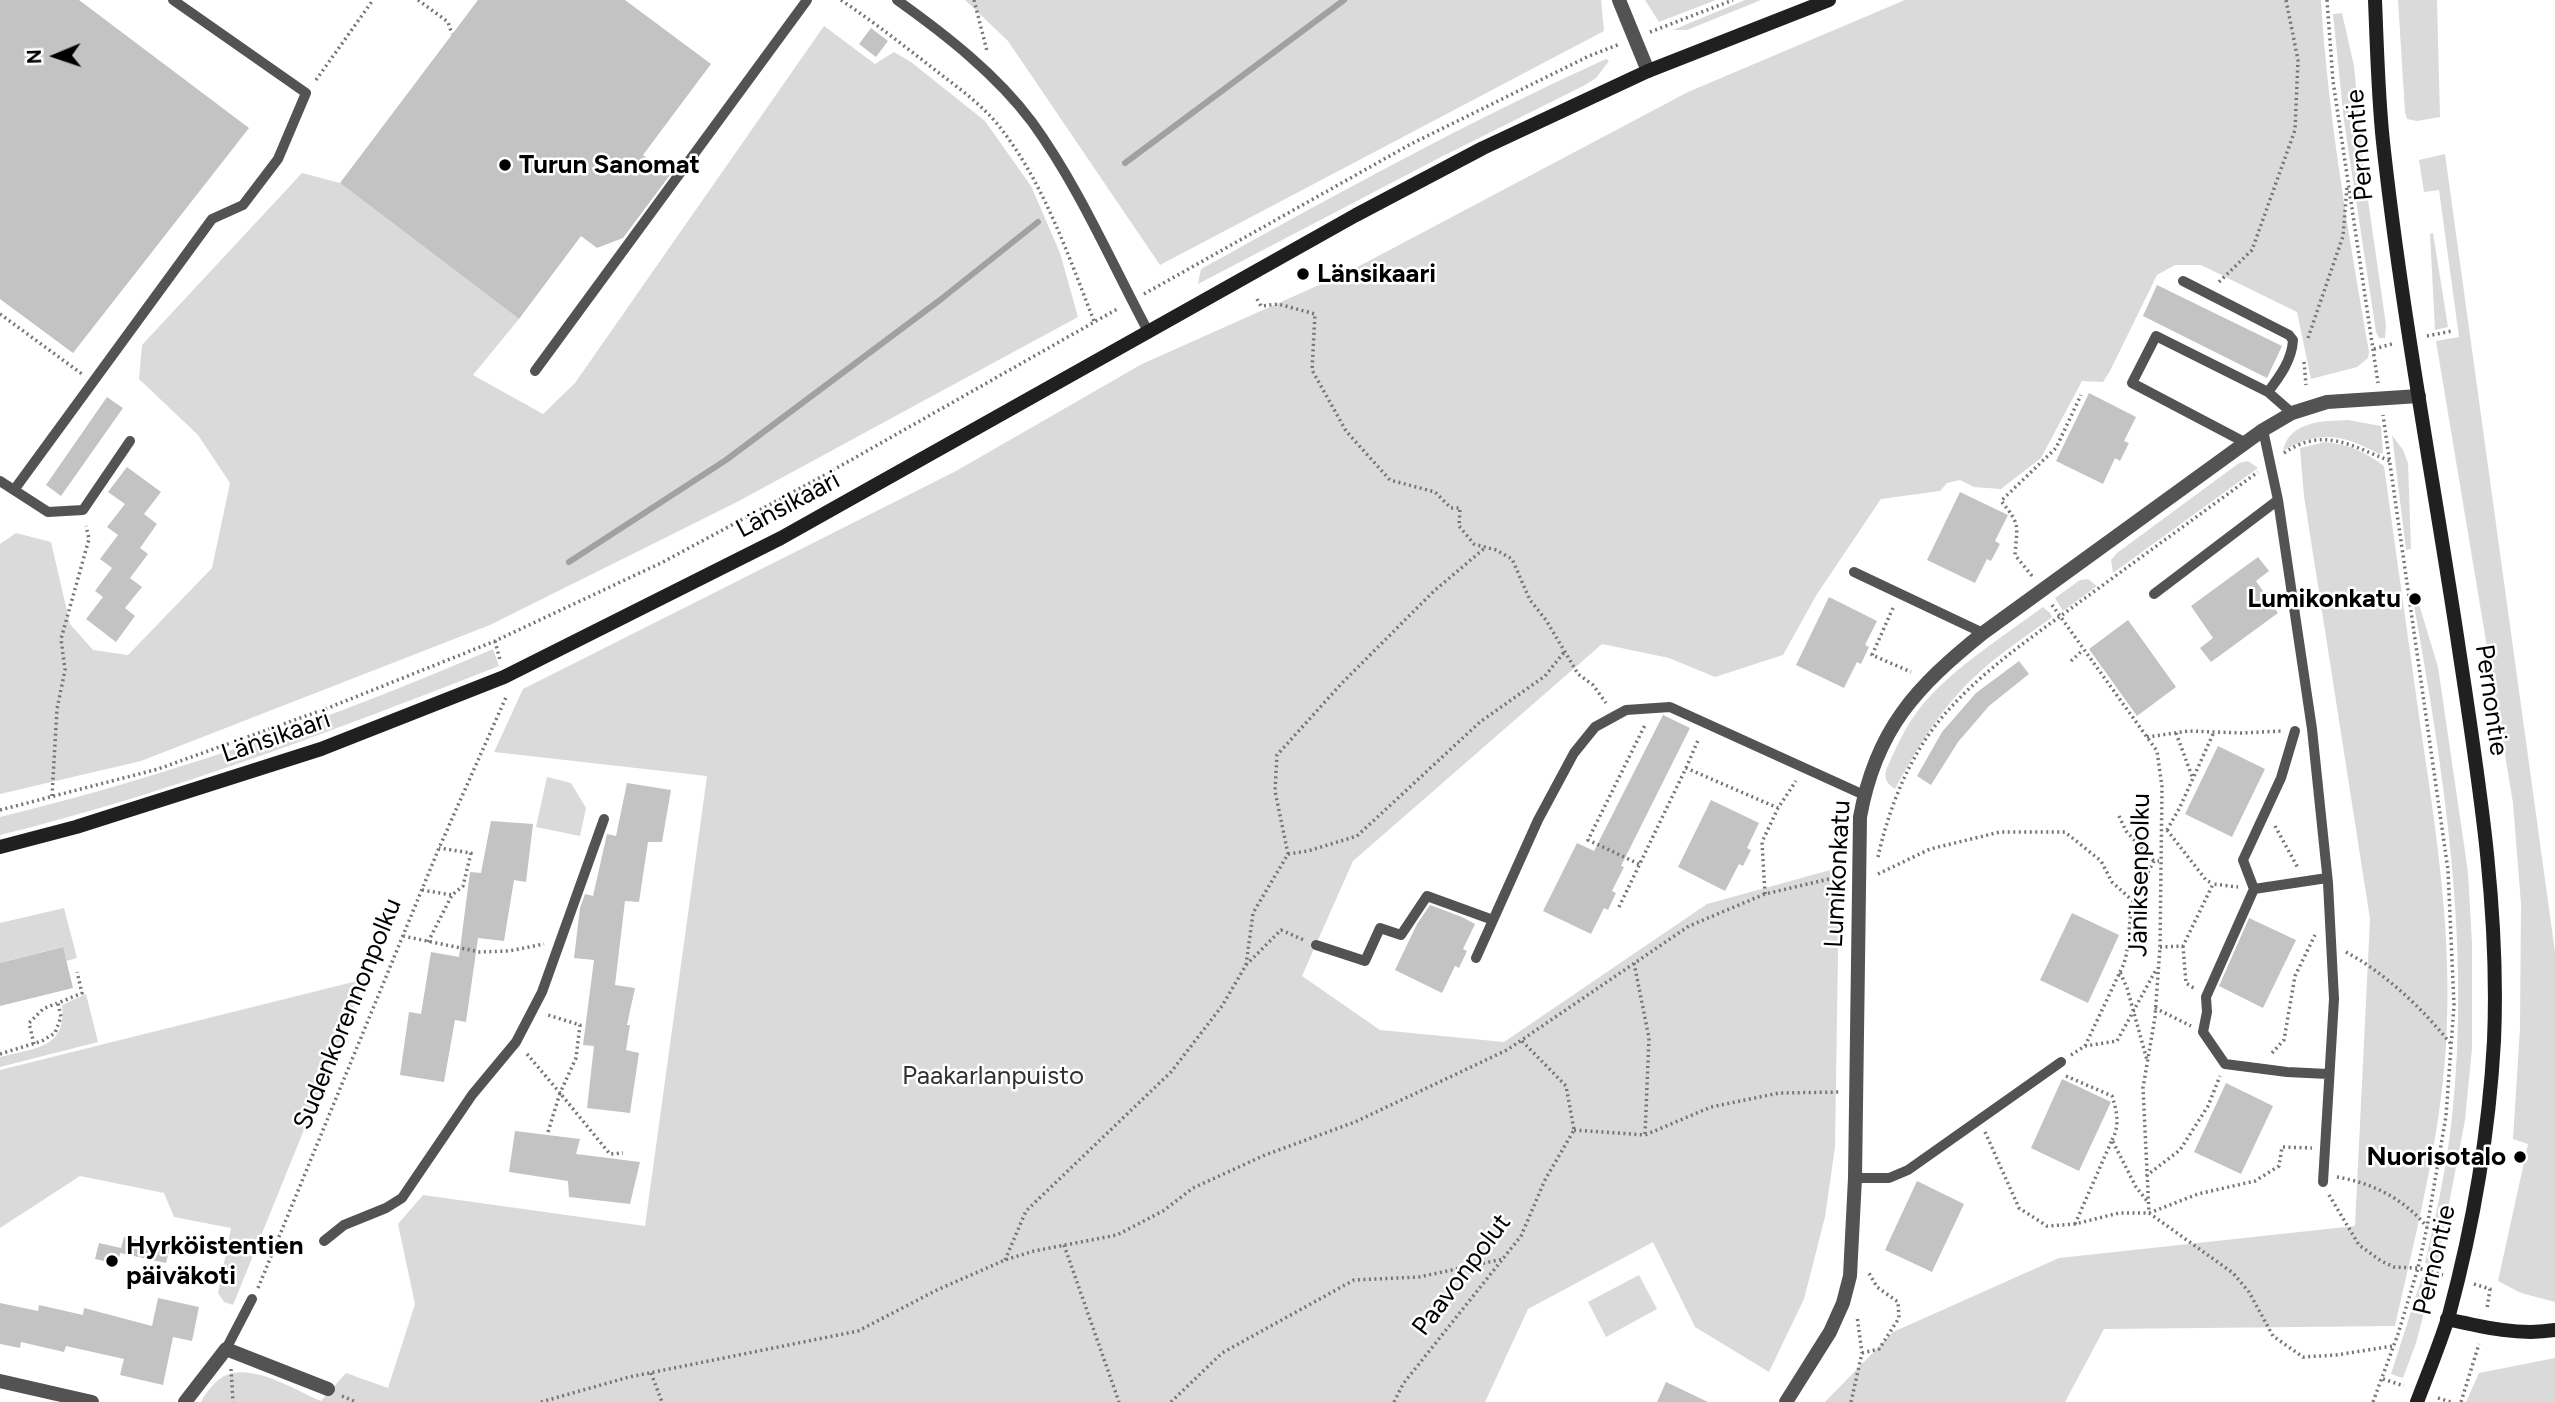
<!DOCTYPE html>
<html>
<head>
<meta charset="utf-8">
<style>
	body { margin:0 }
	#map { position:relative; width:2555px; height:1402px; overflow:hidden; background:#fff; font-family:Figtree,sans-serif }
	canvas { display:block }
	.north { position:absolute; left:21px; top:21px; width:70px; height:70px; -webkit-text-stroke:5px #fff; paint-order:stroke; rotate:268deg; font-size:19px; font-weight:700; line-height:28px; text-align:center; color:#000 }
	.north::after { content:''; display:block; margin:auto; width:24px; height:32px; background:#000; clip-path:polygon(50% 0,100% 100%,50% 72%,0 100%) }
</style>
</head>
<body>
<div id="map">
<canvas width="2555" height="1402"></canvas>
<div class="north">N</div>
</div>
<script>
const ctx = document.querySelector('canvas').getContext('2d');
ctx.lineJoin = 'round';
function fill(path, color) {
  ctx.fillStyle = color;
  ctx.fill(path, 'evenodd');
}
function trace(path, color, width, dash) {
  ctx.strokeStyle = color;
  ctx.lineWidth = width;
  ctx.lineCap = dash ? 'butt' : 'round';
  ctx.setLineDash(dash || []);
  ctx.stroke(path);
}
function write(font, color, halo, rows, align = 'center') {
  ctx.font = font + ' Figtree,sans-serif';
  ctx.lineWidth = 5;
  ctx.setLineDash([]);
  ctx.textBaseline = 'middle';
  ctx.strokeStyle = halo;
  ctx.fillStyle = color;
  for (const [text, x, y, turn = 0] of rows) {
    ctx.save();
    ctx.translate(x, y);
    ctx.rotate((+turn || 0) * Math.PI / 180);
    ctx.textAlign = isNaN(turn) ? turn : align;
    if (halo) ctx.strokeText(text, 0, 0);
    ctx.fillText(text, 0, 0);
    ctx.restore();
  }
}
fill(new Path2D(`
	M965,0H1601L1604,31L1160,265L1008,41Z
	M1645,0H1716L1659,22Z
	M1745,0H1761L1687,30H1673Z
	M1905,0H2321C2328,118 2349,235 2369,352L2368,358L2357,367L2311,379L2297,312L2201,265H2175L2157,275L2110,371L2103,382L2082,381L2041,458L2001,489L1974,487L1960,480L1947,483L1940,491L1881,499L1817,594L1783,655L1715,677L1669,658L1602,644L1353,861L1302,976L1380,1030L1504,1042L1707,904L1834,869L1839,889L1835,1147L1825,1217L1804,1299L1769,1372L1695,1327L1653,1242L1528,1309L1485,1402H201C204,1395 209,1390 214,1384C240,1354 292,1389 321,1401L346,1373L388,1388L415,1304L398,1224L423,1195L645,1226L707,776L494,752L523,689L956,471L1142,364L1348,272L1688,92Z
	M2398,0H2437L2440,117L2417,121L2407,119L2405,112Z
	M2342,13L2354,66L2365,179L2386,325L2385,338H2379L2376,332L2344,121L2333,14Z
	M824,26L875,64L894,52L911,62L985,121L1031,186L1060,253L1078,317L737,502L490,625L141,761L0,794V544L16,533L51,542L70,624L93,650L128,655L212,568L230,483L198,435L139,379L142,345L302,173L340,183L519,319L473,375L543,414L575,383Z
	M1606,59L1609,61L1596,78L1585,85L1441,157L1198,284L1201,269C1335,195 1467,122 1606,59Z
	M2445,154L2555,952V1302L2521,1293L2498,1281L2528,1144L2513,1139L2520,1028L2521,904L2513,803L2436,341L2459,337L2439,190L2424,192L2419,160Z
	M2433,233L2448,327L2435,330L2430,234Z
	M2348,420L2381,426L2383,453L2379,454C2344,435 2319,429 2283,451C2289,421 2323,421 2348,420Z
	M2392,435L2403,450L2408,463L2411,549L2406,550Z
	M2325,442C2348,444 2366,452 2384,466C2396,552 2408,638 2420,723C2436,831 2453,936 2446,1045C2440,1141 2416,1233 2395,1326L2104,1329L2065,1402H1825L1893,1332L2059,1258L2355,1226L2370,919L2304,496L2300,448Z
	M2248,461L2258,468L2113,573L2111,560L2117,553L2239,463Z
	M2088,579L2097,586L2063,611L2055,598L2080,580Z
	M2419,604L2438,667L2468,872L2472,944V1048L2465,1120L2437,1267L2425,1263C2436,1215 2447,1166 2452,1117C2471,945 2444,774 2414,605Z
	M2043,607L2050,613L2052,617C2028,635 2003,651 1982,670C1944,703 1918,746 1895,789C1887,784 1884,779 1886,770C1895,750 1904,729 1917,712C1945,673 2004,636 2043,607Z
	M493,649L499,666C335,730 171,793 0,835V817C169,776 334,718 493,649Z
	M547,777L571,783L586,808L580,836L536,827Z
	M64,908L77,958L66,961L62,947L0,963V923Z
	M365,979L233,1305L224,1302L218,1293L231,1228L174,1217L164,1193L80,1176L0,1228V1070Z
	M86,994L98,1042L0,1067V1057C34,1048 67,1049 62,1005Z
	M1639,1275L1657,1309L1606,1337L1588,1302Z
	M2422,1277L2433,1279L2416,1343L2403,1378L2391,1374Z
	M2555,1358V1402H2466L2479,1373Z`), '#dadada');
trace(new Path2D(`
	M1125,163L1344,0
	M569,562L726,460L940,300L1038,222`), '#a1a1a1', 6);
fill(new Path2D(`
	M0,0H79L249,128L73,353L0,299Z
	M478,0H625L711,64L643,155L670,175L623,238L597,248L581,236L519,319L340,183Z
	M871,28L888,41L876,57L859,44Z
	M2157,285L2282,346L2267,378L2143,316Z
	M2089,393L2136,417L2124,441L2129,443L2120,461L2115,458L2103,484L2056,461Z
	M107,397L123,408L61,496L46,485Z
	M127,467L161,492L144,514L157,524L140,548L148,554L130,578L142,587L125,608L135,616L116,642L86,619L103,597L95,591L112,568L100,559L118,535L107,527L125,504L108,492Z
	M1960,492L2008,515L1995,541L2000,544L1991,561L1987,559L1975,583L1927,560Z
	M2258,557L2269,571L2256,581L2278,613L2211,662L2200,648L2213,638L2191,606Z
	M1829,597L1877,621L1865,645L1869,647L1861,664L1857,662L1844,688L1796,665Z
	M2128,620L2176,687L2137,716L2089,649Z
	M2019,661L2029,674L1989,706L1958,742L1931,785L1917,776L1942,732L1976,693Z
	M1663,715L1690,728L1621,866L1624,867L1612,891L1616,893L1608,910L1604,908L1591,934L1543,911L1577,843L1594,851Z
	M2218,746L2265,769L2232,837L2185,814Z
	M627,783L671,790L662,842H648L639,902L625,901L615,985L635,988L627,1025H630L626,1050L639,1053L630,1113L587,1108L594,1046L583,1045L594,960L574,958L580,908L585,894L593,896L607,834L616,836Z
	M1711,800L1759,823L1747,848L1751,850L1743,866L1739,864L1725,891L1678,867Z
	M491,821L533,824L526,882L514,880L504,941L478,938L466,1022L455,1020L444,1082L400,1075L409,1012L421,1014L431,952L459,957L470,872L481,873Z
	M1430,905L1462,917L1475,924L1463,949L1467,951L1459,968L1455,966L1442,993L1395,970L1417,924Z
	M2072,913L2119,935L2088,1003L2040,980Z
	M2249,918L2296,940L2263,1008L2219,986Z
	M63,947L73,988L0,1006V963Z
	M2062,1079L2111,1102L2079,1171L2031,1148Z
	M2226,1083L2273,1106L2241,1174L2194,1152Z
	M515,1131L580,1139L576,1154L640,1162L630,1204L569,1197L568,1181L509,1172Z
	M1917,1181L1964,1204L1932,1272L1885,1250Z
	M124,1237L170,1247L166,1263L120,1253L118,1264L95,1259L99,1243L121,1248Z
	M158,1298L199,1307L192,1341L173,1337L163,1385L120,1375L124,1359L66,1346L64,1352L21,1342L20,1348L0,1344V1303L38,1311L39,1305L83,1315L84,1308L152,1326Z
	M1666,1382L1708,1402H1657Z`), '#c3c3c3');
trace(new Path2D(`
	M418,0L448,22L452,34
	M841,0C875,23 907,48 939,73C960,89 982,105 999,126C1044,183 1068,255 1094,321
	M974,0L987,51
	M2327,0L2333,81L2378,383
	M1650,32L1733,0
	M316,80L373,0
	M2219,282L2252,250L2295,130L2298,60L2286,0
	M1144,294L1411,144L1589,56L1620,44
	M1257,299L1261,306L1278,304L1315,314L1312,370L1346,431L1390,480L1435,492L1451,508H1460L1459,526L1474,544L1496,550L1512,559L1530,600L1546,620L1578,674L1593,685L1606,703
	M0,314L82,374
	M2427,336L2452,331
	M2308,338L2343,236L2347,187
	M2374,349L2392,344
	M2304,362L2306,385
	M2284,453C2324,426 2351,446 2390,461
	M2032,576L2015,555C2017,525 2021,525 2001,501L2056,448L2081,395
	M2052,605L2157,751L2162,787L2160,947L2155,1017L2143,1088L2149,1213
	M1893,608L1872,655L1911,672
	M495,641L500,660
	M2071,661L2083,650
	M2176,733L2193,779
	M2147,737L2189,731L2242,733L2281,731
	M1686,768L1699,738
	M52,796L57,709L65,670L61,639L89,539L86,526
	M0,810L158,769L328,708L495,641L663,562L821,477L1119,308
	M2119,816L2126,831L2154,861
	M2275,826L2298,868
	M2167,830L2179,809L2214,732
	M2167,830L2206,880L2213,884
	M1288,854L1308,851L1357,836L1480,722L1545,676L1565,651
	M1878,857C1888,811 1908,759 1939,721C1978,673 2031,638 2081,601C2140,558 2199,515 2258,472
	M1639,864L1588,840L1646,723
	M1878,874L1930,849L2000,832H2065L2101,861L2112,882L2134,902
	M422,890L452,895
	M1765,894L1762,842L1778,808
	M1619,907L1686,768L1778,808L1796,781
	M403,936L480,952L509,951L544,944
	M428,942L452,895L463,886L471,853L439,848
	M2183,946L2186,983L2195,989
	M2160,947L2183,946L2213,884L2238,887
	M2346,952C2385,973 2422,1008 2450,1043
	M1634,963L1649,1038L1645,1135
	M1246,965L1253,913L1288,854L1275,791L1277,755L1342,683L1434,591L1486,547
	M2120,972C2132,951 2126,925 2134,902C2139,888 2147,874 2154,861H2159
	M2155,1008L2191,1026
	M1522,1041L1566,1086L1574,1130
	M34,1044L29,1023L43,1009L57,1003
	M2085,1046L2120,972L2127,988L2147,1060
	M2272,1053L2284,1040L2295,976L2315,935
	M0,1054L42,1041L55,1033L61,1017L58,1003L82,993L77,972
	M527,1054L560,1093L576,1058L580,1025L548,1015
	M2071,1055L2085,1046L2117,1041L2157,968
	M2066,1076L2112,1096C2117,1111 2120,1126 2112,1140
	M1574,1130L1645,1135L1711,1107L1779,1093L1841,1092
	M548,1132L560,1093L610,1154L623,1153
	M1985,1132L2019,1208L2047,1226L2075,1224L2119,1213H2149L2198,1194L2255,1181L2279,1166L2282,1147L2312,1148
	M2146,1176L2180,1150L2208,1106L2220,1076
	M2337,1177C2373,1183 2404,1199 2427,1227
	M2329,1195L2359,1245L2381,1261L2394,1267L2418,1268L2443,1275
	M2149,1213L2233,1273L2249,1292L2273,1336L2303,1357L2336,1355L2393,1346
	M2075,1224L2112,1140L2136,1187L2147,1201
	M1064,1245L1119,1402
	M1005,1260L1026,1211L1171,1072L1222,1006L1246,965L1281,930L1304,940
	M2474,1284L2490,1289L2487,1309
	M258,1288L439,848L507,695
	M1862,1353L1879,1349L1899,1318L1898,1302L1877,1287L1869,1273
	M231,1369L233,1402
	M651,1373L662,1402
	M2383,1379L2404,1386
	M342,1396L356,1402
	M2438,1398L2451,1402
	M541,1402L629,1377L858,1331L937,1290L1005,1260L1034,1251L1117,1235L1163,1211L1193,1188L1265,1155L1355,1122L1507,1050L1689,926L1765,894L1842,876
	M1171,1402L1222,1353L1354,1280L1419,1277L1503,1259
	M1394,1402L1403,1384L1521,1236L1545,1180L1574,1130
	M1851,1402L1862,1353L1857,1316
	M2373,1402L2398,1334L2418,1268L2427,1227L2446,1116L2454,1005L2448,870L2383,415
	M2461,1402L2479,1344`), '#757575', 3.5, [2, 3.5]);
trace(new Path2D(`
	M897,0C946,35 996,74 1032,122C1079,187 1111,262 1149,333
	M2183,281L2289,335L2293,340C2292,360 2280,376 2268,392
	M535,371L807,0
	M2263,430L2278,500L2312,729L2328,883L2334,999L2323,1182
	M2246,443L2132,383L2156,336L2268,392L2292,413
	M0,481L48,512L83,510L130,441
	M14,490L212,219L243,205L278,159L306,93L173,0
	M1854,572L1983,633
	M2154,594L2278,500
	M2295,731L2281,778L2243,860L2254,889L2206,997L2207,1012L2203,1032L2225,1064L2287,1072L2328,1074
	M2254,889L2327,878
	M1316,945L1365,961L1380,928L1401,935L1427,896L1493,920
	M1476,958L1538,820L1574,753L1595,727L1626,710L1670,707L1864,795
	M1855,1178H1889L1908,1170L2061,1062
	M324,1241L344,1225L386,1208L402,1198L472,1095L516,1042L542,992L604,819
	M226,1349L252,1299`), '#535353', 10);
trace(new Path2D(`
	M1619,0L1648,71
	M0,1381L92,1402
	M185,1402L226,1349L328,1389
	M1786,1402L1830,1332L1843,1303L1850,1276L1855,1178L1860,817C1876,729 1916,687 1983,633L2263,430L2292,413L2327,402L2419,396`), '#535353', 14);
trace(new Path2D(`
	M2375,0C2377,47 2378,95 2383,142C2401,308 2432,472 2457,636C2477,770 2500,905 2494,1041C2489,1132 2473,1226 2449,1315C2440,1344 2428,1373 2417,1402
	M0,847L76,827L321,749L504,677L781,538L1356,215L1483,148L1648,71L1829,0
	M2447,1319C2482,1327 2520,1336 2555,1330`), '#202020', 14);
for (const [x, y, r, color] of [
	[505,165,7,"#000"],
	[1303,274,7,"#000"],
	[2415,599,7,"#000"],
	[2520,1157,7,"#000"],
	[112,1261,7,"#000"]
]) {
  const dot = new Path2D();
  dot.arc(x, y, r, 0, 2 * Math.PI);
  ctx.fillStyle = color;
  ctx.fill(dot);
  trace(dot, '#fff', 2.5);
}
write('26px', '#000', '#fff', [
	["Pernontie",2360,145,-95],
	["Länsikaari",788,505,-28],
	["Pernontie",2491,700,82],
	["Länsikaari",276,737,-19],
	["Lumikonkatu",1838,874,-87],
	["Jäniksenpolku",2140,875,-89],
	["Sudenkorennonpolku",348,1014,-68],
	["Pernontie",2435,1260,-77],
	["Paavonpolut",1462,1275,-53]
]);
write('bold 26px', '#000', '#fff', [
	["Turun Sanomat",519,165],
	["Länsikaari",1317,274],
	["Lumikonkatu",2401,599,"right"],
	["Nuorisotalo",2506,1157,"right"],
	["Hyrköistentien",126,1246],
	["päiväkoti",126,1276]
], 'left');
write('26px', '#313131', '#fff', [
	["Paakarlanpuisto",993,1076]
]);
</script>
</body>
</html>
